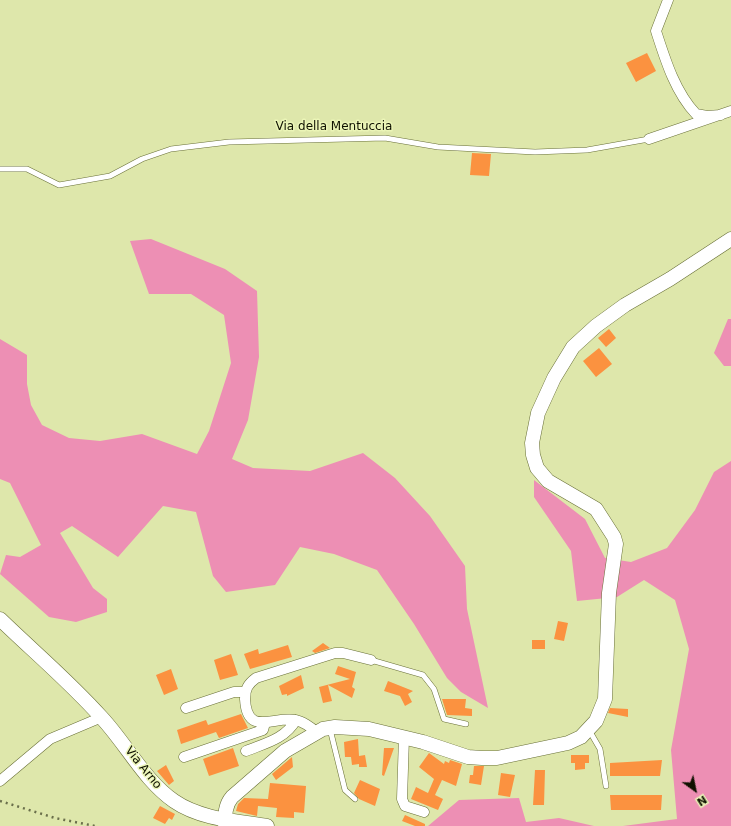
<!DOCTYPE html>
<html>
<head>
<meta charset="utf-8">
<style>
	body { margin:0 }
	#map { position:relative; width:731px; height:826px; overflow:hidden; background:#dee7ab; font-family:"DejaVu Sans",sans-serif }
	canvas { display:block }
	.north { position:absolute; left:675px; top:770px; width:40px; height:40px; -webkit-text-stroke:3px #ebf5b7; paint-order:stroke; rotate:147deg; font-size:11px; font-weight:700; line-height:16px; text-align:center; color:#0f1100 }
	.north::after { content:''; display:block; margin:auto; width:14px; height:18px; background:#0f1100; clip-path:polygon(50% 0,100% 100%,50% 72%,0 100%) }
</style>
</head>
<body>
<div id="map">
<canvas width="731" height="826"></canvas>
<div class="north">N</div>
</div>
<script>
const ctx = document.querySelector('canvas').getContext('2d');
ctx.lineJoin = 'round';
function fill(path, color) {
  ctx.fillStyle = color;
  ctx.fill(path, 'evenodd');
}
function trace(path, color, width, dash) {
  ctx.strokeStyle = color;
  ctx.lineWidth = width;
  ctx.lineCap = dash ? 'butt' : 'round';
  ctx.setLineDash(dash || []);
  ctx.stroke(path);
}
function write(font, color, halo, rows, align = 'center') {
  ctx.font = font + ' "DejaVu Sans",sans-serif';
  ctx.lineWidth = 3;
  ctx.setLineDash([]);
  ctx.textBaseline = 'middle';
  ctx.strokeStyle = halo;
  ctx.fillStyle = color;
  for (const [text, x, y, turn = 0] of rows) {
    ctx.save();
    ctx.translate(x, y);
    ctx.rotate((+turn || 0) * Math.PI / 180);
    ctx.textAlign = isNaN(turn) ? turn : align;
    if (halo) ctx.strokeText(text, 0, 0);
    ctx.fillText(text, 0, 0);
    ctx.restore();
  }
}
fill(new Path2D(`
	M151,239L225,269L257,291L259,357L248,420L232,459L253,468L310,471L363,453L395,478L430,516L465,566L467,609L488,708L461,692L447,678L414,624L377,570L334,554L300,547L275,585L226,592L213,576L196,512L163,506L118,557L72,526L60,533L93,588L107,599V612L76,622L49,617L0,574L6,555L20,557L41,545L10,483L0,479V339L27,355V384L31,405L42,425L69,438L100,441L142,434L197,454L209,431L231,363L224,315L191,294H149L130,241Z
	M728,319H731V366H724L714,353Z
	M731,461V826H623L677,819L671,750L689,649L675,600L644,580L617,597L577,601L571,551L534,497V480L585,519L605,558L631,562L667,548L695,510L714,472Z
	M519,798L526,822L559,818L594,826H428L459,800Z`), '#ed8fb4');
fill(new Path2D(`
	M647,53L656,71L636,82L626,63Z
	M472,153L491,154L489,176L470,175Z
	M609,329L616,338L606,347L598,338Z
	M599,348L612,364L596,377L583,361Z
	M558,621L568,623L564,641L554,639Z
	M532,640H545V649H532Z
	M323,643L330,648L315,653L312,651Z
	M288,645L292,657L250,669L244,654L258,649L259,654Z
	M231,654L238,675L220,680L214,660Z
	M338,666L356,672L352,687L355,689L352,698L328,685L332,701L323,703L319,687L350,679L335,674Z
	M171,669L178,689L164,695L156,675Z
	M301,675L304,688L287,696V694L282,695L279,686Z
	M388,681L413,691L408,694L412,702L405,706L400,696L384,691Z
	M442,699H466L465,708L472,709V716L447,715Z
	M610,708L628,709V717L608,713Z
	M241,714L248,728L219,738L216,732L181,744L177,730L206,720L208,725Z
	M358,739L359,756L365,755L367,767H359V764L352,765L351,757H345L344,742Z
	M233,748L239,766L209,776L203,759Z
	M384,748H394L384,776L382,775Z
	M429,753L444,764L445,761L449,763L450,760L462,764L456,786L442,780L435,795L443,799L438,810L411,799L416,787L428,793L434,779L419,767Z
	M571,755H589V763H585V769L575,770V763H571Z
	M292,757L293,767L276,780L272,774Z
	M662,760L660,776H610V763Z
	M166,765L174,781L169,785L157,771Z
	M474,766H484L481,785L469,783L470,775H473Z
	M535,770H545L544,805H533Z
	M501,773L515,775L510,797L498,795Z
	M360,780L380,789L375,806L359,799L354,793Z
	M270,783L306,786L304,813L294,812V818L276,817L277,808L258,806L257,816L236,811L238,804L244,798L268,799Z
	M610,795H662L661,810H611Z
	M160,806L175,814L172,820L169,818L165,824L153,818Z
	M405,815L425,824V826H415L402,821Z`), '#fb9240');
const lane = new Path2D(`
	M0,169H27L59,185L110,176L142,159L171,149L229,142L385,138L438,147L535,152L587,150L649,139
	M371,660L423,675L434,689L444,719L466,724
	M330,729L345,790L355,799
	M589,730L600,749L606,786`);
const street = new Path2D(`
	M668,0L656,31C665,59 675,92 696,114L707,116L721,115
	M649,139L731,111
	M186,708L234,692H245
	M316,732C311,727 302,721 295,720C273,716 247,737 245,699C245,689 248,684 256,678L335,653H343L371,660
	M404,737L402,799L405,806L424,812
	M246,751C266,743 285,739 296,720
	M184,757L263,730L265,723
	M0,781L50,739L102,717`);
const secondary = new Path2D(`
	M0,619C34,652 71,683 102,718C127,745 144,780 174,801C200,819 236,821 267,826
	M225,826C225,815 225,805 232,797L285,751L323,729L335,727L369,729L423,742L468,757L482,758H497L568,743L581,737L596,721L605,699L609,593L616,544L614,537L596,509L548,481L537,468L533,455L532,443L538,413L554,378L573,347L596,326L625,305L670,279L731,239`);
trace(lane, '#697038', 6);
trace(street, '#697038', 11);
trace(secondary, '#697038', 15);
trace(lane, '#fff', 5);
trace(street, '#fff', 10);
trace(secondary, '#fff', 14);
trace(new Path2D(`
	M0,801L55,818L95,826`), '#6a6f4b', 2.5, [2, 4]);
write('12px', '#0f1100', '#ebf5b7', [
	["Via della Mentuccia",334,127],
	["Via Arno",143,768,51]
]);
</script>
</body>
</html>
